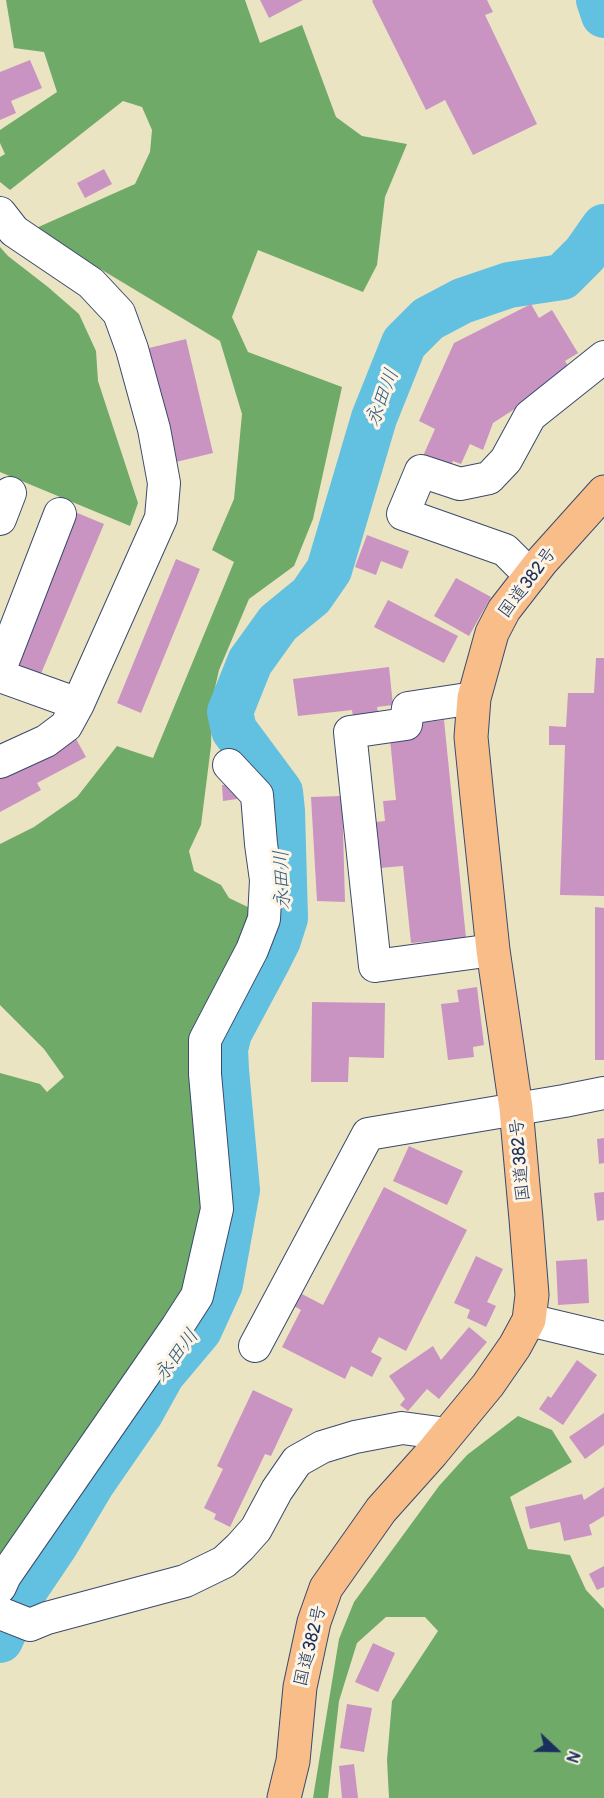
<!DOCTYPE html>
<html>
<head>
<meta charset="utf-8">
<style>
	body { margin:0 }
	#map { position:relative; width:604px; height:1798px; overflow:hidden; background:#ebe4c2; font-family:Pangolin,sans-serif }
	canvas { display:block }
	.north { position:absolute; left:526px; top:1720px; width:60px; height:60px; -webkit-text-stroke:4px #fcf5e5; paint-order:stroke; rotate:112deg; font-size:16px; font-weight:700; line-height:24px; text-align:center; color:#1b2f5e }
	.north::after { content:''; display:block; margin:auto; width:21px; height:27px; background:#1b2f5e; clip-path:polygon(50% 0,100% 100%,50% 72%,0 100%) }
</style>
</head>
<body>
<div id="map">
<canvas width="604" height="1798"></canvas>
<div class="north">N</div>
</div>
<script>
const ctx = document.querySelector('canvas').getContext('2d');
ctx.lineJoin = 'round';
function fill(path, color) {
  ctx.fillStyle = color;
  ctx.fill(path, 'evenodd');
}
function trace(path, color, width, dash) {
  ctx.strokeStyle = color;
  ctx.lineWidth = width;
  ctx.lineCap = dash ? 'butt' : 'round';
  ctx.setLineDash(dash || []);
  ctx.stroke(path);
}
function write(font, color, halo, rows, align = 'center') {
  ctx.font = font + ' Pangolin,"Klee One",sans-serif';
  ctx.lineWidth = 6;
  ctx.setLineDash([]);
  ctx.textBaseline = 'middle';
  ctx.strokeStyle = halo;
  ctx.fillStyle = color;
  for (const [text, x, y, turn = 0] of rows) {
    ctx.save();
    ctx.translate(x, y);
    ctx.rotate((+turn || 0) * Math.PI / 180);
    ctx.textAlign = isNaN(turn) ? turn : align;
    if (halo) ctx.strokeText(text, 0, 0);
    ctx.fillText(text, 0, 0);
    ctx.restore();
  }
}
fill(new Path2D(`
	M6,0H245L260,43L302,25L336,117L362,136L407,144L385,197L377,265L363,292L258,250L232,317L248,352L342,387L313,519L294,566L249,599L219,670L212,701L211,746L201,825L189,851L194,871L221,885L229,898L252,909L237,956L205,1009L203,1199L181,1298L0,1559V1073L40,1084L47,1092L64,1077L44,1049L0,1005V844L34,827L77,797L117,746L153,758L234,562L212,550L234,499L242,414L220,341L34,229L135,184L150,152L152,130L142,107L123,101L10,190L0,182V157L5,154L0,143V130L57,92L44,52L14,48Z
	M0,247L8,256L48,287L79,314L96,351L98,381L138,503L130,526L0,472Z
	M518,1416L552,1430L572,1462L510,1497L528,1549L570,1555L586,1590L604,1609V1798H389L387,1760L392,1701L438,1631L425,1617H386L357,1643L339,1701L328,1798H313L339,1639L354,1602L439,1486L467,1455Z`), '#6faa69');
trace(new Path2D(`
	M599,0L604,15
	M0,1640L20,1597L55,1545L92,1483L141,1412L162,1374L199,1330L220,1284L237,1190L226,1070L225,1049L229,1033L267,962L278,940L285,918L282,811L280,792L234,730L230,712L250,662L278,623L311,596L329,570L374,418L404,343L428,319L462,301L509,285L562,277L585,254L604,227`), '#62c0e0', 46);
fill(new Path2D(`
	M260,0H303L269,18Z
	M373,0H487L493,12L485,15L537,124L473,155L445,100L426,110L372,1Z
	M30,60L42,88L11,101L16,113L0,120V72Z
	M104,169L112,184L85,198L77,183Z
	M531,304L539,318L552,310L578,353L565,361L572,372L493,423L483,450L470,444L461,464L453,461L450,467L423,456L435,429L419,421L454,343Z
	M186,339L213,453L176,462L149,348Z
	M75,512L104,524L40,676L11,664Z
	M367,535L409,551L402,569L381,561L376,575L355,567Z
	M176,559L200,569L141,713L117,703Z
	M456,578L491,597L469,636L434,616Z
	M388,600L458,636L444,663L374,627Z
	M596,658H604V896L560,895L565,745H549V726L566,727L568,693H594Z
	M389,667L393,705L377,707L378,713L353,716L352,710L298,716L293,679Z
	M444,720L466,938L411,943L403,866L380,868L376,822L385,821L383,801L396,800L390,739L418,736L417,723Z
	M75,737L86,757L37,783L41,790L0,812V777Z
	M236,784L237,799L223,801L222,785Z
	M342,796L345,902L317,901L311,797Z
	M595,907L604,908V1060H595Z
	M477,987L484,1045L473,1047L474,1057L448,1060L441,1004L459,1002L457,990Z
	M312,1002L385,1003L384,1058L349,1057L348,1082H311Z
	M604,1138V1163L599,1164L597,1139Z
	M409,1146L463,1171L447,1205L393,1181Z
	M384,1187L467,1230L406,1351L379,1337L371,1352L382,1358L372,1377L351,1366L345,1379L282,1347L301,1310L294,1306L300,1293L323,1305Z
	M604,1192V1220L597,1221L594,1193Z
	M476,1256L503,1269L487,1302L496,1306L486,1327L467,1318L470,1310L454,1303Z
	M587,1259L589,1303L558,1305L556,1261Z
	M469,1327L487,1342L439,1399L427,1389L408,1411L400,1405L405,1399L389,1376L433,1346L441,1360Z
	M577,1360L597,1375L563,1425L539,1409L548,1396L551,1398Z
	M253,1390L293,1409L271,1456L265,1454L230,1527L214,1519L216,1514L204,1508L223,1469L217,1466Z
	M604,1413V1445L585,1459L569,1437Z
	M604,1487V1516L589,1525L592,1535L564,1541L560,1522L530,1529L525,1507L582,1494L584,1500Z
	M604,1566V1587L597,1590L589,1574Z
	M373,1643L395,1653L378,1692L355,1682Z
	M347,1704L372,1708L364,1752L340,1748Z
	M354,1764L358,1798H342L339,1766Z`), '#c994c1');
const minor = new Path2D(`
	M0,213L14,231L91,283L119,313L132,349L154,429L164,483L161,518L78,704L66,726L46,741L0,762
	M0,519L10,493
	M531,576L505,550L403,514L421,471L460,484L489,478L506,460L530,416L604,357
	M0,669L60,514
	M0,676L78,704
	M474,698L408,708L406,724L350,732L375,966L493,950
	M529,1320L604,1338
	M255,1346L368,1134L564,1101L604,1093
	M0,1587L5,1576L177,1327L197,1296L217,1209L205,1074V1040L252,950L264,919L266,880L261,844L257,795L229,765
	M0,1613L30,1625L47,1618L185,1581L224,1562L240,1547L256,1529L277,1490L297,1461L322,1447L355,1437L402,1428L447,1434`);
const highway = new Path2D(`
	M284,1798L293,1761L300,1687L314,1622L326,1588L381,1510L432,1453L488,1385L515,1346L529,1320L532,1295L526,1219L516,1108L493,950L477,797L471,737L474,698L492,633L504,610L542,561L604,492`);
trace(minor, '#3a4a6d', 34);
trace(highway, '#3a4a6d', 35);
trace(minor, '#fff', 32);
trace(highway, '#f8bd89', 33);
write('18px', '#1b2f5e', '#fcf5e5', [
	["国道382号",528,583,-53],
	["国道382号",521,1160,-95],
	["国道382号",311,1646,-76]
]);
write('italic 20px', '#305a85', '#fcf5e5', [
	["永田川",383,398,-69],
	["永田川",283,880,-92],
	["永田川",177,1356,-53]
]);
</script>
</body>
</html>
